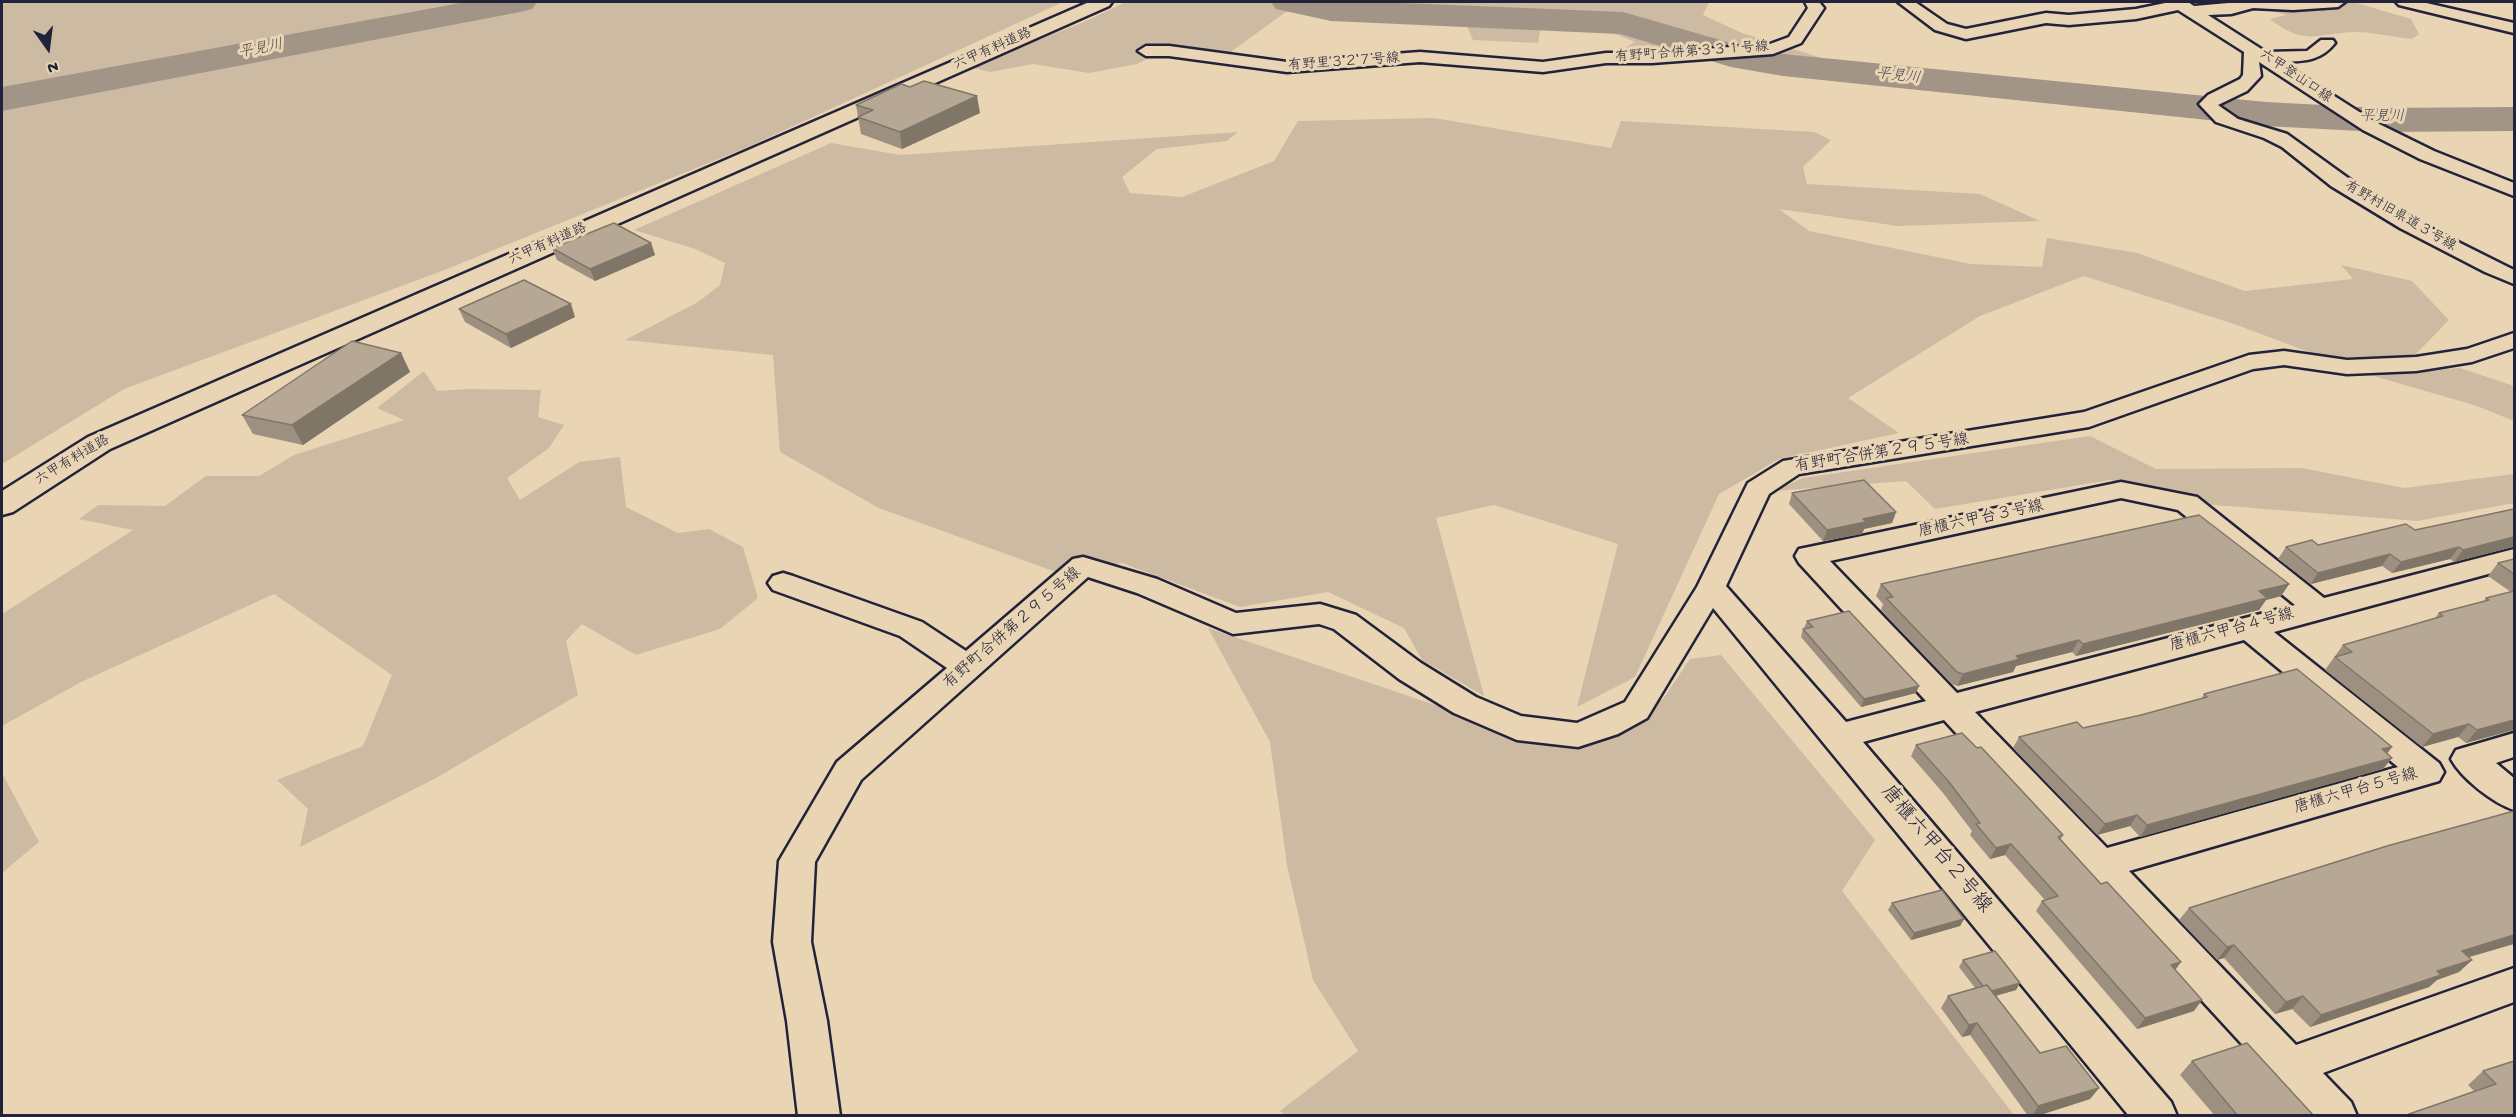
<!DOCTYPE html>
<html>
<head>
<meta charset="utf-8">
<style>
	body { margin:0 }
	#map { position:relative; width:2516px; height:1117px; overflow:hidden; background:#e9d5b3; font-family:"Gochi Hand",sans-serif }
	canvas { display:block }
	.frame { position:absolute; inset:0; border:3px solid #22223b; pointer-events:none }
	.north { position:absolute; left:18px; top:18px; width:60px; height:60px; -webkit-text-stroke:4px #e9d5b3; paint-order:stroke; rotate:166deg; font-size:16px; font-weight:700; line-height:24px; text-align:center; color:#22223b }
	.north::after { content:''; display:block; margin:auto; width:21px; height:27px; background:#22223b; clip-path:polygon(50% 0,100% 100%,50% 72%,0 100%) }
</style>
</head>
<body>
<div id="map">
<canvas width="2516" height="1117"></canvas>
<div class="frame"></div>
<div class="north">N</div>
</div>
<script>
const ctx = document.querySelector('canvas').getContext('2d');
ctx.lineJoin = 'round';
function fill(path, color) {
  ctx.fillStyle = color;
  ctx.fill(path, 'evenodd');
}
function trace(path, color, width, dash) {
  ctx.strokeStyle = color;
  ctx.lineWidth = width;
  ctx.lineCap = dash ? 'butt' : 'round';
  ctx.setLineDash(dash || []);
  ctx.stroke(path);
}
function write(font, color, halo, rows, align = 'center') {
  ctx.font = font + ' "Gochi Hand","Klee One",sans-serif';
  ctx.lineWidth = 6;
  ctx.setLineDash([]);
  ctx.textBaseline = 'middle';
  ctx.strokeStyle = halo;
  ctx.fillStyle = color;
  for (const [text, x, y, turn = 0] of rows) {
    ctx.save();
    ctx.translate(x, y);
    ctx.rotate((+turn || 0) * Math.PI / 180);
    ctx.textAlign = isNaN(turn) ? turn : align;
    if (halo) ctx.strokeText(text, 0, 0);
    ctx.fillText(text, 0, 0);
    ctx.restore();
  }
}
fill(new Path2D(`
	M2,2H1063L748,147L442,271L124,389L2,464Z
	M1126,2H1709L1703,15L1742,33L1828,60L1835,76L1789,75L1711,52L1611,56L1635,42L1595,26L1541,23L1538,43L1473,40L1464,20L1286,12L1229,53L1172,46L1137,64L1089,73L1033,64L990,72L970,67L1084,22Z
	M2353,2L2411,19L2419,34L2412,39C2393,37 2373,32 2355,32C2316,33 2306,47 2270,19L2286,15L2259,7L2321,6Z
	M1434,118L1611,148L1621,121L1814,132L1831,140L1803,167L1807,184L1980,194L2040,221L1898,226L1779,209L1809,231L1971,264L2042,267L2047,238L2137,253L2245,291L2353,279L2341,265L2412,281L2449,320L2415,355L2325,358L2237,325L2084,276L1980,316L1848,398L1899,433L1779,459L1719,494L1635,677L1577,707L1618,544L1494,505L1436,518L1484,696L1422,660L1404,628L1328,592L1240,607L1122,563L1056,572L879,508L780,452L773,355L625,340L698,302L720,285L725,263L695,249L634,230L831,143L900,155L1238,132L1227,141L1157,149L1122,177L1130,193L1182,197L1274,161L1298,121Z
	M2460,368L2514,386V421L2477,406L2367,374Z
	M424,371L437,391L470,389L541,390L538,417L564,425L549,448L507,478L520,500L579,462L620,457L626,507L678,533L709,529L743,547L758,598L720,629L636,655L582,624L566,641L578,695L436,778L300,847L308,809L277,780L363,746L392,675L274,594L81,682L2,726V614L133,530L79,519L98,505L165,506L206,476H259L294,455L404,420L377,408Z
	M2090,436L2156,469L2302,468L2404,488L2514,474V503L2417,521L2202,504L2158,490L2110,480L1935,509L1906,481L1774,491L1803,478Z
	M1208,628L1497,726L1600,739L1663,699L1690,659L1721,655L1875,840L1842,891L2014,1115H1286L1280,1111L1358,1051L1313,980L1287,865L1270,742Z
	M2,773L39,842L2,873Z`), '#ccbba2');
fill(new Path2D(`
	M466,2H537L532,9L520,12L2,111V87Z
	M1271,2H1379L1623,12L1748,48L1783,54L2266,102L2379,108L2514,107V131L2379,132L2266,126L1783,76L1731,67L1620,34L1331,21L1276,9Z`), '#a29588');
const street = new Path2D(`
	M1805,2H1819L1824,8L1801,43L1773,54L1652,63H1606L1543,72L1420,62L1287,72L1169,56H1146L1138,51L1146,46H1169L1287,62L1420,52L1543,62L1606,53H1652L1770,44L1789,37L1808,8Z
	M1898,2H1915L1947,24L1966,29L2046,13L2069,15L2136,9L2170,2H2188L2194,6L2240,2H2345L2338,7L2293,10L2253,8L2231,14L2208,15L2266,52L2307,51L2321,40H2333L2335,43C2320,62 2303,61 2281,62L2375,122L2434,151L2514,183V196L2420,159L2363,130L2259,62L2261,76L2247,91L2218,105L2238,119L2287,134L2373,196L2436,231L2514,270V284L2485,272L2400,228L2331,186L2282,147L2264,138L2216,122L2199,104L2208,95L2240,79L2243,75L2244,52L2178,10L2136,19L2069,25L2046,23L1966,39L1935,30Z
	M2396,2H2422L2514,23V33L2399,5Z
	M2514,333V348L2472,362L2416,371L2347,374L2284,365L2253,369L2089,427L1799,474L1769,494L1726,586L1846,722L1926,701L1799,563L1795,556L1799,549L1809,547L2121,482L2197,497L2324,598L2514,549V567L2274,632L2439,763L2444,772L2439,781L2129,871L2296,1045L2514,968V1002L2323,1073L2351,1102L2357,1116H2308L1944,720L1863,742L2171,1102L2177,1116H2129L1713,608L1647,718L1618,734L1578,747L1517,740L1454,713L1399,679L1334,629L1319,624L1233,634L1137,593L1088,577L861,780L815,862L811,942L827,1021L840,1116H798L787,1021L773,942L779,861L837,762L947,668L900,636L773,590L768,583L773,576L783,573L793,576L922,622L966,651L1073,559L1083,557L1157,579L1236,613L1320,604L1356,615L1421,663L1476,697L1521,716L1577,723L1625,702L1697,587L1745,489L1748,483L1783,461L2084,412L2249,355L2284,351L2347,360L2416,357L2467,349ZM2121,498L2178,510L2295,605L1957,693L1830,561ZM2244,640L2398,767L2107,848L1975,712Z
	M2514,733V757L2496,763L2514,778V810C2493,803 2462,779 2451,759L2456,750Z`);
const primary = new Path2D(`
	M1089,2H1112L1109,6L110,449L13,512L2,515V491L88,437Z`);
trace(street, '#22223b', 5);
trace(primary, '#22223b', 5);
fill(street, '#e9d5b3');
fill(primary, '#e9d5b3');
fill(new Path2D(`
	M856,105L980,113L902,149L861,134Z
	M651,243L655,255L595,281L557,260L552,248Z
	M459,309L575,317L511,348L465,322Z
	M401,353L410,372L303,445L253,434L242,415Z
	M1792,493L1896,512L1892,523L1864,529L1862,534L1823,541L1789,504Z
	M2514,509V548L2513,547L2454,562L2450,559L2392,573L2382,566L2311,584L2278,559L2286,547L2318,545L2415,530Z
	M2514,559V730L2466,743L2458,737L2422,747L2325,670L2343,645L2435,618L2439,613L2483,602L2486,598L2511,592L2488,576L2498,563Z
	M1881,584H2289L2281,596L2266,600L2259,610L2076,656L2072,652L2016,666L2013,672L1957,686L1952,684L1881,610L1883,604L1876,596Z
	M1807,621L1916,693L1861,707L1801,637L1803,629H1805L1804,628Z
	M2204,694L2392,747L2387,754L2392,758L2383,769L2140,837L2130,826L2097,835L2013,748L2019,737L2083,728L2141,715L2202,698Z
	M1916,745L1977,748L2063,835L2061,839L2175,970L2194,1011L2137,1029L2036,911L2042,901L2045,900L2005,855L1990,859L1970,835L1972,831L1943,793L1911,756Z
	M1892,903L1964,919L1960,926L1911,940L1888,910Z
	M2189,908L2469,957L2472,960L2459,972L2437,980L2429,987L2310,1027L2292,1009L2275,1014L2224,958L2217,960L2179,920Z
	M1963,960L2016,990L1996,996L2040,1053L2099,1088L2090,1099L2037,1116H2028L1970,1035L1962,1037L1941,1008L1948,996L1975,988L1959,967Z
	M2192,1061L2314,1116H2215L2180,1075Z
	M2514,1061V1116H2407L2474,1091L2468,1085L2483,1071Z`), '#9d9080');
fill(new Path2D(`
	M977,96L980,113L902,149L900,132Z
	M651,243L655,255L595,281L590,269Z
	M571,304L575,317L511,348L506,334Z
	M401,353L410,372L303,445L292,425Z
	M1896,512L1892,523L1864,529L1862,534L1823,541L1827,530L1863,519Z
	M2514,537V545L2513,547L2454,562L2463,550Z
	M2459,547L2450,559L2392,573L2401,562Z
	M2390,554L2382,566L2311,584L2318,573Z
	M2289,584L2281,596L2266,600L2259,610L2076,656L2083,644L2259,591Z
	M2079,640L2072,652L2016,666L2013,672L1957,686L1963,674L2016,656Z
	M1919,686L1916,693L1861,707L1864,699Z
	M2514,720V730L2466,743L2477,730Z
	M2469,724L2458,737L2422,747L2433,734Z
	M2392,747L2383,758L2382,749Z
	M2392,758L2383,769L2140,837L2147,825Z
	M2137,815L2130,826L2097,835L2105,824Z
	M2011,844L2005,855L1990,859L1996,848Z
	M1964,919L1960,926L1911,940L1914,933Z
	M2514,935V944L2449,963L2462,951Z
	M2234,945L2224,958L2217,960L2227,947Z
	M2472,960L2459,972L2437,980L2429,987L2310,1027L2321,1015L2437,971Z
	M2181,962L2173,973L2171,965Z
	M2020,983L2016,990L1983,999L1988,992Z
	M2303,996L2292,1009L2275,1014L2286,1002Z
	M2202,1000L2194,1011L2137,1029L2145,1018Z
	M1977,1023L1970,1035L1962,1037L1969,1025Z
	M2099,1088L2090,1099L2037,1116H2032L2038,1106Z`), '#807668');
const building = new Path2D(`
	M924,81L977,96L900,132L858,117L873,110L856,105L901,84L910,87Z
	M614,223L651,243L590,269L552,248Z
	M524,280L571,304L506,334L459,309Z
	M352,341L401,353L292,425L242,415Z
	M1864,480L1896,512L1863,519L1866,522L1827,530L1792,493Z
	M2514,509V537L2463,550L2459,547L2401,562L2390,554L2318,573L2286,547L2312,540L2318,545L2406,524L2415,530Z
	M2199,515L2289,584L2259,591L2267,598L2083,644L2079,640L2016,656L2020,659L1963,674L1957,672L1886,598L1893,597L1881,584Z
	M2514,559V574L2498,563Z
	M2514,591V720L2477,730L2469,724L2433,734L2335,657L2352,652L2343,645L2443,616L2439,613L2489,600L2486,598Z
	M1849,611L1919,686L1864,699L1803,629L1813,627L1807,621Z
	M2297,669L2392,747L2382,749L2392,758L2147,825L2137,815L2105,824L2019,737L2077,722L2083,728L2141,715L2207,697L2204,694Z
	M1962,733L1977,748L1981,747L2063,835L2058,837L2101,884L2107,882L2181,962L2171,965L2202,1000L2145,1018L2042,901L2058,896L2011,844L1996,848L1976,824L1980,823L1949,782L1916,745Z
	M2514,811V935L2462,951L2472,960L2437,971L2441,975L2321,1015L2303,996L2286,1002L2234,945L2227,947L2189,908L2387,846Z
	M1942,890L1964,919L1914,933L1892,903Z
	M1995,951L2020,983L1992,991L1987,985L1983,986L1963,960Z
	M1987,985L2040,1053L2066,1046L2099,1088L2038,1106L1977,1023L1969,1025L1948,996Z
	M2247,1043L2314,1116H2238L2192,1061Z
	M2514,1061V1116H2410L2409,1114L2496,1084L2483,1071Z`);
fill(building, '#b7a895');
trace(building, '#807668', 1.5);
write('14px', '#22223b', '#e9d5b3', [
	["六甲有料道路",993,50,-24],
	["有野町合併第３３１号線",1692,53,-4],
	["有野里３２７号線",1344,63,-4],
	["六甲登山口線",2295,77,34],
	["有野村旧県道３号線",2400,217,30],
	["六甲有料道路",548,245,-24],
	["六甲有料道路",73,461,-31]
]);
write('italic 15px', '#484452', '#e9d5b3', [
	["平見川",261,50,-11],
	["平見川",1898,77,7],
	["平見川",2382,118]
]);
write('16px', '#22223b', '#e9d5b3', [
	["有野町合併第２９５号線",1882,454,-9],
	["唐櫃六甲台３号線",1981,520,-12],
	["有野町合併第２９５号線",1013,629,-41],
	["唐櫃六甲台４号線",2232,631,-15],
	["唐櫃六甲台５号線",2356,792,-16]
]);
write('20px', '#22223b', '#e9d5b3', [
	["唐櫃六甲台２号線",1935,850,50]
]);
</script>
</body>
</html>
